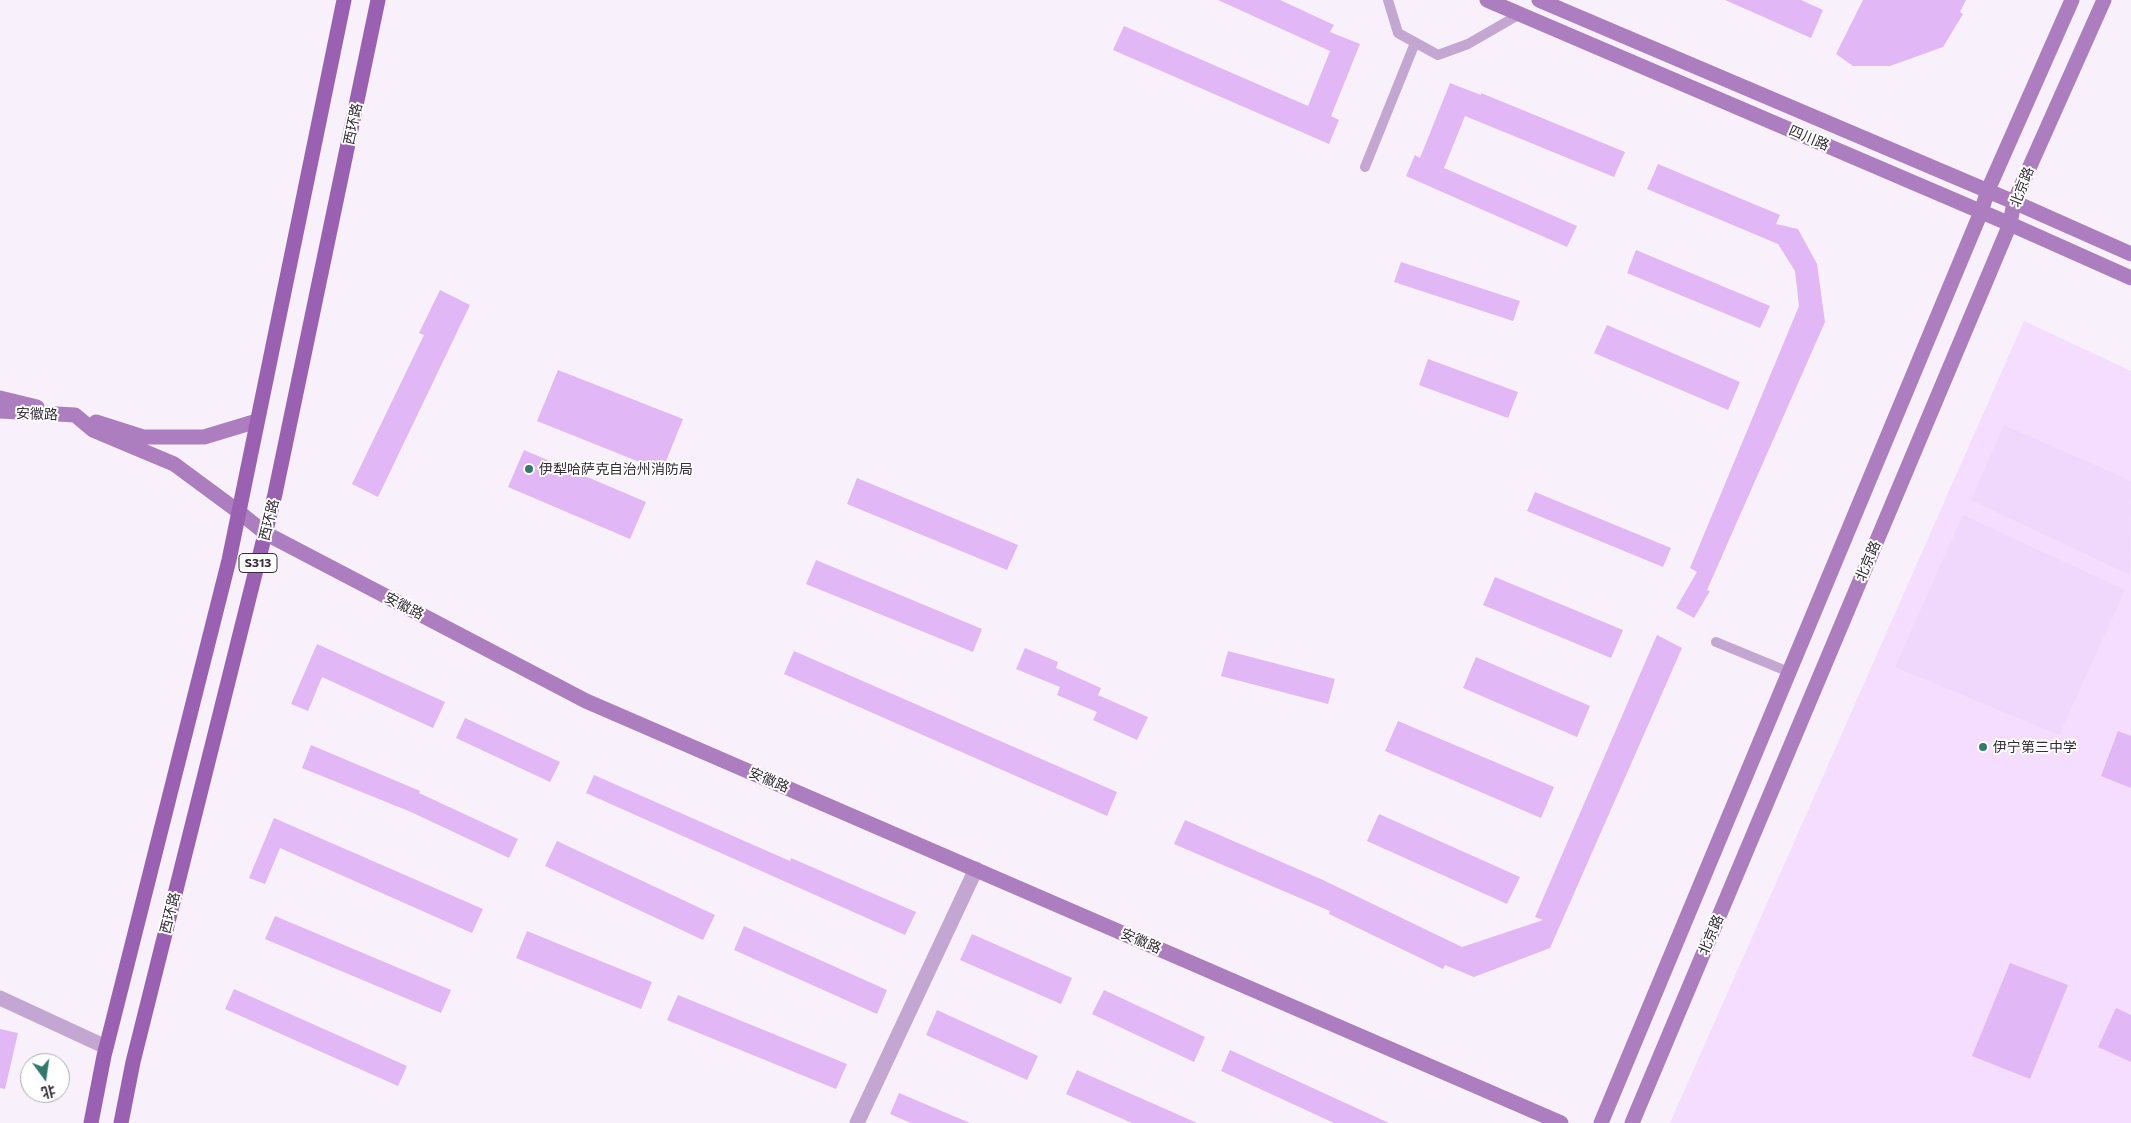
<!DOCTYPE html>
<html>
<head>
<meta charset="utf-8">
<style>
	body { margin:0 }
	#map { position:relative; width:2131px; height:1123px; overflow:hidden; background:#f8f1fc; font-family:Commissioner,"Noto Sans SC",sans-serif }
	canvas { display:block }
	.north { position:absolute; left:20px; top:1053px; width:50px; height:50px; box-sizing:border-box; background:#fff; border:1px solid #adabaf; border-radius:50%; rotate:166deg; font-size:14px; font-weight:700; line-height:20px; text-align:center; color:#332d37 }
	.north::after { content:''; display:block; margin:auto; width:18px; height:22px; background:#32786d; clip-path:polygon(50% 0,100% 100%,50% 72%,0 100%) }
</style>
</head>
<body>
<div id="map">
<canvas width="2131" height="1123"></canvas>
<div class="north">北</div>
</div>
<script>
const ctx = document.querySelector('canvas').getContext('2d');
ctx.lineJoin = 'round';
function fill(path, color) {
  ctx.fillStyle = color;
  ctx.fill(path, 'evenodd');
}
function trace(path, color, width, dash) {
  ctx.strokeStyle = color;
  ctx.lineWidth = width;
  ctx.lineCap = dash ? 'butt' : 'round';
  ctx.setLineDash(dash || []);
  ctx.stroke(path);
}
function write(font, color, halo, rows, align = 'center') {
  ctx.font = font + ' Commissioner,"Noto Sans SC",sans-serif';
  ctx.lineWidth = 4;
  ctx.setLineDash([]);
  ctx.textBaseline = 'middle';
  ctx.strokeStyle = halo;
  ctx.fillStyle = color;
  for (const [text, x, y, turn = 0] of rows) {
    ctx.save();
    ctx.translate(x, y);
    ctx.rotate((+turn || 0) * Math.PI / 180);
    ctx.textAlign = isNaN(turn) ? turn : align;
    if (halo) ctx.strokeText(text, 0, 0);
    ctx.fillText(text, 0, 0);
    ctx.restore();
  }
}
fill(new Path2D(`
	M2024,321L2131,371V1123H1670Z`), '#f4ddff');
fill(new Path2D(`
	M2004,425L2131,481L2130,575L1971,500Z
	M1963,515L2125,590L2059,735L1895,667Z`), '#f0d7fc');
fill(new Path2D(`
	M1218,0H1280L1334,25L1330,32L1360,44L1331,116L1339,120L1329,144L1113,50L1124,26L1308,106L1330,51Z
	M1725,0H1801L1823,10L1811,38Z
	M1863,0H1966L1960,12L1963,14L1943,47L1890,66H1853L1836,54Z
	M1450,83L1481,95V93L1625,152L1614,177L1465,116L1444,168L1577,226L1567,247L1406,176L1415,155L1420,158Z
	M1658,164L1780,215L1776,224L1798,229L1817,264L1825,322L1707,590L1710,591L1694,618L1676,608L1697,572L1690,568L1799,306L1795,271L1778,244L1647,189Z
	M1636,250L1770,306L1760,328L1627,273Z
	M1401,262L1520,301L1513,321L1394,282Z
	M440,290L470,305L378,497L352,484L424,335L419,333Z
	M1607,325L1740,382L1728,410L1594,353Z
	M1428,359L1518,392L1508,418L1419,385Z
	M558,370L683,419L662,471L537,421Z
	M524,450L646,502L630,539L508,487Z
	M857,478L1018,545L1007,570L847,504Z
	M1535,492L1671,548L1663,567L1527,511Z
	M816,560L982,629L973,652L806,584Z
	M1495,577L1623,630L1611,658L1483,605Z
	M1657,635L1682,648L1550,948L1474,977L1445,965L1443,969L1329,914L1330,911L1174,844L1185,820L1323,880L1462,947L1543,920L1535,917Z
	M317,644L445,702L433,728L322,677L308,711L291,704Z
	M1025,648L1058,662L1056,668L1101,688L1098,695L1148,717L1137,740L1093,720L1097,712L1057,695L1060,687L1016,669Z
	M794,651L1117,792L1107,816L784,674Z
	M1228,651L1335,679L1328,704L1221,676Z
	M1476,657L1590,706L1577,737L1463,688Z
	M465,718L560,762L550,782L456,738Z
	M1398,721L1554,787L1541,818L1385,751Z
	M2118,731L2131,736V788L2101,776Z
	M311,745L420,791L419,793L518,839L509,858L411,812L302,768Z
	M594,775L790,861L791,858L916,912L905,935L586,793Z
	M1379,814L1520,877L1507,904L1367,841Z
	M274,818L483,909L472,933L280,848L265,884L249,878Z
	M557,841L715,915L703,940L545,866Z
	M275,916L451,990L441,1013L265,939Z
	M744,926L887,990L877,1014L734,950Z
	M527,931L652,982L641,1009L516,958Z
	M972,934L1072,978L1061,1004L960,960Z
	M2010,963L2068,985L2030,1079L1972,1056Z
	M234,989L407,1066L398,1086L225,1009Z
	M1104,990L1205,1037L1194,1062L1092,1014Z
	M678,995L847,1064L836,1089L667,1020Z
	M2116,1008L2131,1015V1062L2098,1047Z
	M937,1010L1038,1056L1027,1080L926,1035Z
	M0,1029L18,1033L5,1089L0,1088Z
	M1230,1050L1389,1123H1334L1221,1071Z
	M1077,1070L1197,1123H1132L1066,1094Z
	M899,1093L970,1123H911L890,1114Z`), '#e1b7f5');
trace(new Path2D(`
	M1388,0L1398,33L1438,55L1468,44L1520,14
	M1365,167L1415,43
	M1716,642L1789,672`), '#c4a6d2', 10);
trace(new Path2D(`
	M0,998L106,1047
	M857,1123L976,869`), '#c4a6d2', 15);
trace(new Path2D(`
	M1487,0L2010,224L2131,278
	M1539,0L2014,202L2131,254
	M0,398L37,407
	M0,411L75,415L93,430L174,464L239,512L265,533L586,701L1561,1123
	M96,422L143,437H204L257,421
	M1601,1123L1981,212L1988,190L2072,0
	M1632,1123L2010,224L2014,202L2104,0`), '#ac7ec0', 15);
trace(new Path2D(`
	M91,1123L104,1056L229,560L344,0
	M121,1123L133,1062L275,494L378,0`), '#9a61b2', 15);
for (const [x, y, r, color] of [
	[529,469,5,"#32786d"],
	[1983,747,5,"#32786d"]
]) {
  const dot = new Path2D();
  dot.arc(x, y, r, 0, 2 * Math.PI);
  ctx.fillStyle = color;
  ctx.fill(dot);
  trace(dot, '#fff', 2);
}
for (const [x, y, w] of [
	[258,563,38]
]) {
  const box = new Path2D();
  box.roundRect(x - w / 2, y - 9.5, w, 19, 4);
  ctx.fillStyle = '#fff';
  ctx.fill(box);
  trace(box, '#332d37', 1);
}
write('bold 12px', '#332d37', null, [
	["S313",258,563]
]);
write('14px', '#332d37', '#fff', [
	["西环路",353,124,-78],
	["四川路",1809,138,23],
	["北京路",2022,187,-69],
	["安徽路",37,414,2],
	["西环路",269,520,-76],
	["北京路",1868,561,-67],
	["安徽路",404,606,27],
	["安徽路",769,780,23],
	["西环路",170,913,-76],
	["北京路",1711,935,-67],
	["安徽路",1141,941,23]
]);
write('14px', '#332d37', '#fff', [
	["伊犁哈萨克自治州消防局",539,469],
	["伊宁第三中学",1993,747]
], 'left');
</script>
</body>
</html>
